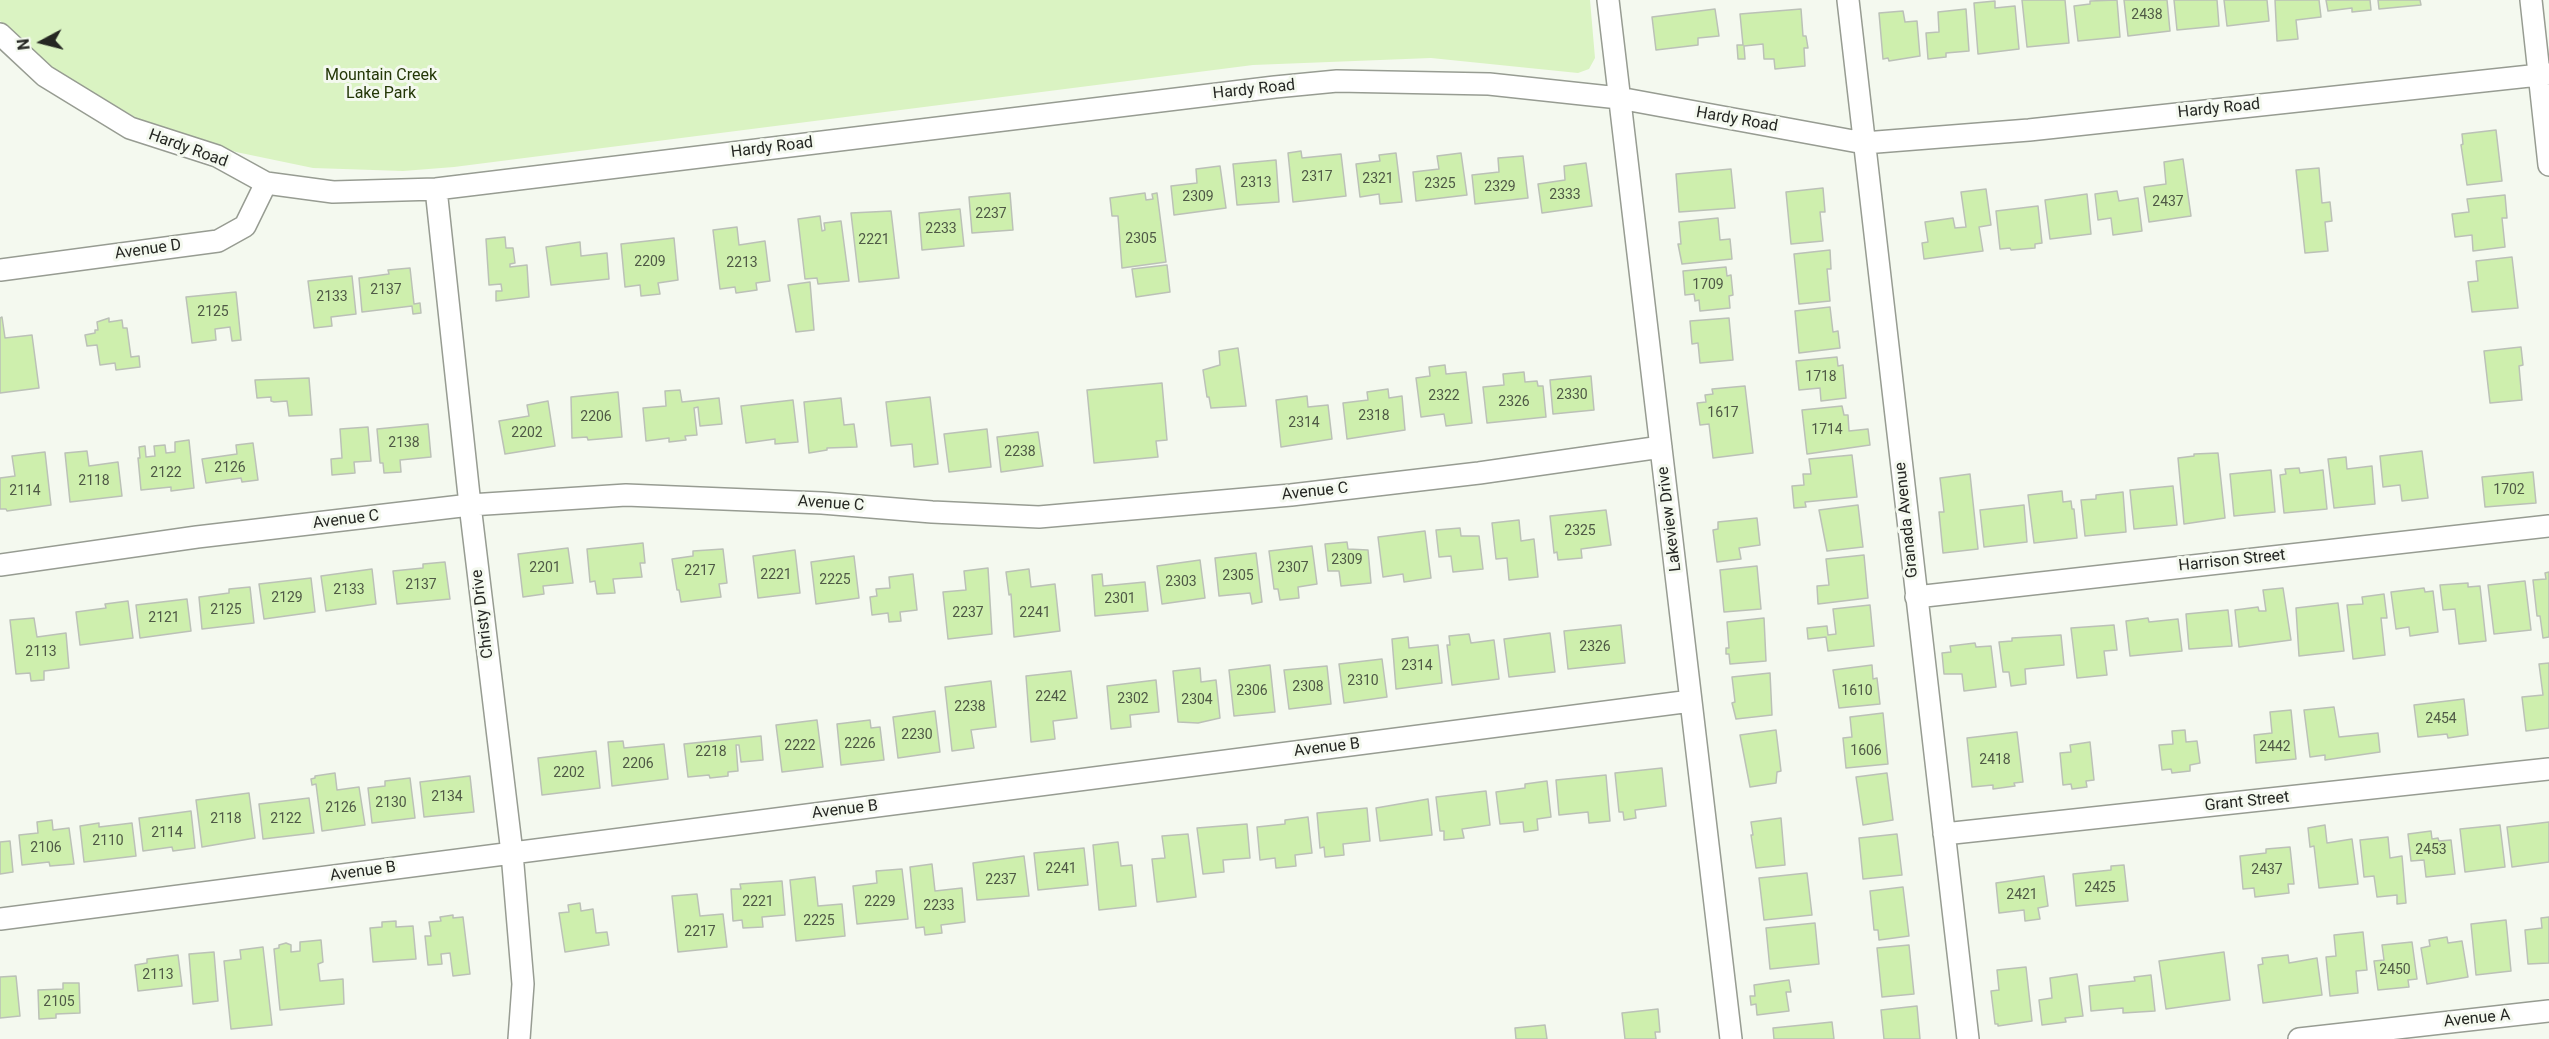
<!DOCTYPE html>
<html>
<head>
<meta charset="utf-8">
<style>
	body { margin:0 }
	#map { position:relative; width:2549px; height:1039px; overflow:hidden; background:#f4f9ef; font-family:Roboto,sans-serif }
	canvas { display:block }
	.north { position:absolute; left:12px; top:12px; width:60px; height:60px; -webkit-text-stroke:4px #f4f9ef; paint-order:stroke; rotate:263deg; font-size:16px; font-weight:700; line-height:24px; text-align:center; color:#252723 }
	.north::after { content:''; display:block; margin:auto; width:21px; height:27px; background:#252723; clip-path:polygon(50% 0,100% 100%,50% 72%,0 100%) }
</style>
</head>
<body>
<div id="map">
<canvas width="2549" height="1039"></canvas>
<div class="north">N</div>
</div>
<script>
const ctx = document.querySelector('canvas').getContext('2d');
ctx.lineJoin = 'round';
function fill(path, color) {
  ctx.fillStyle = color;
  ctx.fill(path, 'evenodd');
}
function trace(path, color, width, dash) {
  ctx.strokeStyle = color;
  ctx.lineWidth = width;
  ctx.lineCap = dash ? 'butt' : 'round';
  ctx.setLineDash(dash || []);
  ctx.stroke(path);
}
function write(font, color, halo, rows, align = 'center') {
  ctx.font = font + ' Roboto,sans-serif';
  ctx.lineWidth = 6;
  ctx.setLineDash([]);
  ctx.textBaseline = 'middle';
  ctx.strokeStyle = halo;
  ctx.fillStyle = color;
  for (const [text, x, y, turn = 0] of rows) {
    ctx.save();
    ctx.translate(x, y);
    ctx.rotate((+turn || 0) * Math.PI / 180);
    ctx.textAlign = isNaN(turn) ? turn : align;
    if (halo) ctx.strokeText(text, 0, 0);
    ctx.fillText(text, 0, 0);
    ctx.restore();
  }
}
fill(new Path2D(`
	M0,0H1590L1595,58L1589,69L1578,73L1431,58L1253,65L454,167L403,171L313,168L236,152L138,119L57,71L0,21Z`), '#daf3c2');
const building = new Path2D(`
	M2022,0H2065L2069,43L2027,47Z
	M2117,0L2120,37L2078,41L2074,6L2090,4V1Z
	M2124,0H2167L2170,31L2128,36Z
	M2174,0H2217L2219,26L2177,30Z
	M2224,0H2267L2269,21L2227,26Z
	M2275,0H2319L2321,17L2296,20L2298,39L2277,41Z
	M2326,0H2370L2371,10L2352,12V8L2328,11Z
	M2378,0H2420L2421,5L2379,9Z
	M1995,1V8L2015,6L2019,49L1978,54L1974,3Z
	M1715,9L1719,36L1698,38V45L1656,50L1652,17Z
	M1801,9L1803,36H1806L1808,48H1804L1805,66L1775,69L1774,59H1764L1763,44L1744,46L1745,59H1738L1737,45H1743L1740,14Z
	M1966,9L1969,51L1946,53V57L1928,59L1926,33L1939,32L1938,12Z
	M1903,11L1905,22L1917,21L1920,56L1889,61L1888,58L1883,59L1879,13Z
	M2496,130L2502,181L2467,185L2461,145L2463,144L2462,134Z
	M1301,151L1302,158L1341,154L1346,196L1293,202L1288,153Z
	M1396,153L1402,202L1380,204L1379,194L1360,197L1356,164L1380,161L1379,155Z
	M1461,153L1467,195L1416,201L1413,172L1439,169L1437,156Z
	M1523,156L1528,198L1475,204L1472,175L1499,172L1498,158Z
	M2183,159L2191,216L2149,222L2144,187L2166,184L2164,162Z
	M1276,160L1279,202L1237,205L1233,164Z
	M1586,163L1592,206L1542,213L1538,184L1565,180L1564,166Z
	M1220,166L1226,208L1174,215L1171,186L1197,183L1196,169Z
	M2319,168L2322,203L2330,202L2332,221L2325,222L2328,251L2305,253L2296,170Z
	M1731,169L1735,208L1679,212L1676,174Z
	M1823,188L1825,212H1820L1823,241L1791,244L1786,192Z
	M1986,189L1991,225L1979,227L1983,251L1924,259L1922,243L1928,242L1925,222L1953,218L1955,228L1966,227L1961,192Z
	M2117,191L2119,201L2138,198L2142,231L2113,235L2111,218L2098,220L2095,194Z
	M1010,193L1013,230L972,233L969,197Z
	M1145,193L1146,200L1153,199L1152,194L1157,193L1166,262L1122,268L1118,216H1112L1110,198Z
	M2087,194L2091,234L2050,239L2045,200Z
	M2505,195L2507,218H2502L2505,247L2473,251L2472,235L2455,237L2452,214L2469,212L2467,199Z
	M2038,206L2042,243L2035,244V248L2011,250L2010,248L2000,249L1996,211Z
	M960,209L964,246L922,250L919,213Z
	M891,211L899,278L859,282L851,213Z
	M820,216L822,231L825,230L824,223L841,221L849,281L818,284L817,278L805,279L798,219Z
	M1718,218L1720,240L1730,239L1732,259L1682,264L1678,244H1681L1679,222Z
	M737,227L739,245L765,241L770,281L756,283L757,290L736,293L735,287L720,289L713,230Z
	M505,237L506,248H513L515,263L510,264V267L527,265L529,297L496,301V291H502L501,284L489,285L486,239Z
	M674,238L678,280L658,283L660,294L641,296L640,285L625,287L621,244Z
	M580,242L581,256L607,253L609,279L551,285L546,247Z
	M1830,250L1831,269H1827L1830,301L1799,304L1794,254Z
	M2512,257L2518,308L2472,312L2468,282L2478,281L2476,261Z
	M1167,265L1170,292L1136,297L1132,269Z
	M1726,267L1727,276L1731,275L1733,295L1729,296L1730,308L1700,311L1699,300L1695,301L1694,294L1685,295L1683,271Z
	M410,268L414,304L420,303L421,313L413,314L412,306L362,312L359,278L389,274L388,270Z
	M352,276L356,314L331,317L332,326L314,328L308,281Z
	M810,282L814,330L796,332L788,285Z
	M236,292L241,340L232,341L230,327L215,329L216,340L192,343L186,297Z
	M1830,307L1833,332L1838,331L1840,348L1799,353L1795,311Z
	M2,317L5,338L32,335L39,388L0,393V318Z
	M109,318V322L122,320L123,328H127L131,357L139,356L140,367L116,370L115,363L100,365L97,345L87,346L85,335L95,333V330H98L97,322Z
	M1729,318L1733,360L1700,363L1698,343L1692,344L1690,321Z
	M2521,347L2523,365L2519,366L2522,400L2490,403L2484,351Z
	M1238,348L1246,406L1211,408L1209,397H1207L1203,370L1220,365L1219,351Z
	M1837,357L1838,366L1843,365L1846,398L1821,401L1820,388L1799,390L1796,361Z
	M1445,365L1446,374L1466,372L1472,423L1446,426L1444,414L1421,417L1416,378L1430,376L1429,367Z
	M1524,372L1525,382L1537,381L1538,386H1543L1546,417L1487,423L1483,387L1504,385L1503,374Z
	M1591,376L1594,410L1553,414L1550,380Z
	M309,378L312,415L289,416L287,401L274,402L271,401V397L257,398L255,380Z
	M1162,383L1167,440L1156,441L1158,457L1094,463L1087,390Z
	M1745,386L1753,453L1713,458L1709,424L1700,425L1697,403L1706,402L1705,395L1713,394L1712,389Z
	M1388,389L1389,398L1402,396L1405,430L1347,439L1343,403L1368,400L1367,392Z
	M680,390L682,402L719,398L722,424L700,426L698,407L694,408L697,435L685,436L686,440L669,442V438L646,441L643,408L666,406L665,391Z
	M618,392L622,437L588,440L587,437L572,438L571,397Z
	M1307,396L1308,407L1328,405L1332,439L1281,447L1276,400Z
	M930,397L938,464L914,467L912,444L891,446L886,402Z
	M841,398L844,425L854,424L857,447L827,448V450L809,453L804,402Z
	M793,400L798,442L775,444V439L746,443L741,406Z
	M548,401L555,446L505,454L499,421L529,416L527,405Z
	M1842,406L1844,415H1848L1849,431L1868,429L1870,445L1807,454L1802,410Z
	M428,424L431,457L400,460L401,472L384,473L383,463H380L377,429Z
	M368,427L371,461L354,462L355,473L332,475L331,459L342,458L340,429Z
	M987,429L991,467L949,472L944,434Z
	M1038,432L1043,466L1001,472L997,437Z
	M189,440L194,488L171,491V487L141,490L138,458H140L139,447L145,446L146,457L155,456L154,446L165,445L166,453L175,452V442Z
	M253,443L258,480L242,482L241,478L206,483L202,459L237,454L236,445Z
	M87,451L89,466L118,462L122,496L70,502L65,453Z
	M2422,451L2428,498L2402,501L2400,485L2383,487L2380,456Z
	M45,452L51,505L7,511L6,509H0V478L15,476L12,456Z
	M2218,453L2225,518L2184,524L2178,458L2194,456V454Z
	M1852,455L1857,497L1805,502L1806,507L1794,508L1792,486L1804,485L1803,474H1811L1809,459Z
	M2346,457L2347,469L2372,466L2375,504L2334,508L2328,459Z
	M2299,468L2300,473L2323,470L2327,509L2284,513L2280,475L2286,474L2285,469Z
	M2271,470L2275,512L2234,516L2230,474Z
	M2533,472L2536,503L2485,507L2482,477Z
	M1970,474L1978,549L1943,553L1939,512H1944L1940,478Z
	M2173,486L2177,525L2134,529L2130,490Z
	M2062,491L2063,502L2071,501L2072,509H2074L2077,538L2034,543L2028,495Z
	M2123,492L2126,532L2085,536L2081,500L2096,499V495Z
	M1858,505L1863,547L1827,551L1819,510Z
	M2024,505L2027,542L1984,547L1980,510Z
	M1606,510L1611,545L1581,549L1582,558L1558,560L1557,552L1554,553L1550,516Z
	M1757,518L1760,545L1739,548L1741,559L1717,562L1713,530L1718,529V522Z
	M1519,520L1521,541L1534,539L1538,577L1509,580L1507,558L1496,559L1492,523Z
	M1460,528L1461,536H1479L1483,569L1453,572L1451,556L1439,557L1436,530Z
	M1425,531L1431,578L1404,582L1403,574L1383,577L1378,537Z
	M1347,542L1348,549L1368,550L1371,583L1341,586L1339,571H1328L1325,544Z
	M643,543L645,563H640L642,577L613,579L615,593L597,594L595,581L590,582L587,549Z
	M1312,546L1317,584L1298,587L1299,598L1280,600L1278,589H1274L1269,551Z
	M568,548L573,583L543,586L544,594L523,597L518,554Z
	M723,549L727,583L719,584L721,597L681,602L679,590H677L672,559L693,556V551Z
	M795,550L800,593L758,598L753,556Z
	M1256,553L1262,602L1252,604L1250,593L1219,596L1215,558Z
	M1864,555L1868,598L1818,604L1817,586L1829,585L1826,559Z
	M854,556L859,598L816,604L811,562Z
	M1200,560L1205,598L1162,604L1157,566Z
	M445,562L450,599L397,604L393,571L423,568V564Z
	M1757,566L1761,609L1724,612L1720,570Z
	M988,568L992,634L948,639L943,592L966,590L964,571Z
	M372,569L376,604L326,611L321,576Z
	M1029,569L1031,587L1055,584L1060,631L1014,637L1011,594L1009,595L1006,572Z
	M2549,572V637L2543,638L2540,616H2537L2533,580L2546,579L2545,573Z
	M913,574L917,610L900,612L901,621L889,622L888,613L872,615L870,597L877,596L876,589L890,588L889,577Z
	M1102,574L1103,586L1145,582L1148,611L1095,616L1092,575Z
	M311,578L315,612L264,619L259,584Z
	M2525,581L2531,630L2494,634L2488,585Z
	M2468,583V587L2480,586L2486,641L2459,644L2455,609L2443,610L2440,585Z
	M250,587L254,623L202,629L199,597L229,593V589Z
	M2283,588L2291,640L2239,647L2235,610L2258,607L2259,611H2266L2263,590Z
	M2424,588L2425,592L2433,591L2438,632L2410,636L2409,627L2396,629L2391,592Z
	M2384,594L2387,618H2381L2385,655L2353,659L2347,605L2363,604L2362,597Z
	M187,599L191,631L140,638L136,605Z
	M128,601L133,638L80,645L76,612L106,608L105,604Z
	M2338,603L2344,651L2299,656L2296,608Z
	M1870,605L1874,646L1828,651L1826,637L1808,639L1807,628L1827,626L1828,635L1836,634L1833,609Z
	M2228,610L2232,646L2189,649L2186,614Z
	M34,618L37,637L66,633L69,668L44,671V680L31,681L30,673L16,674L10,620Z
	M1764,618L1766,661L1730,664L1729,654H1726V648H1729L1727,622Z
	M2148,618L2149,622L2178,619L2182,651L2130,656L2126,621Z
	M1621,625L1625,663L1568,669L1564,631Z
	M2114,625L2117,650L2104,651L2107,675L2077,678L2071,628Z
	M1550,633L1555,672L1509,677L1504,639Z
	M1469,634L1471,643L1494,640L1499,679L1452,685L1447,645H1450L1449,636Z
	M2061,635L2064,665L2025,669L2026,684L2011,686L2009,672H2003L1999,642L2012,641V638Z
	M1408,637L1409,648L1438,645L1442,683L1396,689L1392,639Z
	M1975,643L1976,647L1991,646L1996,687L1964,691L1962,674H1944L1942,653L1951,652L1950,646Z
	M1382,659L1387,697L1344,703L1339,664Z
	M2549,663V728L2526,731L2522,697L2543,695L2539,664Z
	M1270,665L1275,712L1234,716L1229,670Z
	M1872,665L1873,679L1877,678L1880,704L1839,708L1833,670Z
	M1327,666L1331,704L1289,709L1284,670Z
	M1200,668L1201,682L1216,680L1220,718L1198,723L1178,722L1173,671Z
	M1071,671L1077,718L1053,721L1055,739L1031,742L1026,676Z
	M1770,673L1772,715L1736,719L1732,703L1735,702L1732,677Z
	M1156,680L1159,712L1130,715L1131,727L1111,729L1107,686Z
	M991,681L996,727L971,730L974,748L952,751L945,687Z
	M2464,699L2468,735L2448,738L2447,734L2418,737L2414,705Z
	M2334,707L2339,737L2378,733L2380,752L2325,760V755L2310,757L2304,710Z
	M2291,710L2296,759L2256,763L2254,735L2272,733L2270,712Z
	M935,711L940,752L898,758L893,717Z
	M1883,713L1888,764L1846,768L1843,738L1852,737L1850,717Z
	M817,720L823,767L782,772L776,725Z
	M870,720L871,728L880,727L884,760L841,765L837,724Z
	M1776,730L1781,771L1777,772L1776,783L1750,787L1740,735Z
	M2185,730L2186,742L2197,741L2200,763L2190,765V771L2172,773L2171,769L2162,770L2159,745L2173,744L2172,731Z
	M2017,732L2023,782L2014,783L2015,786L1993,789V785L1972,787L1967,738Z
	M761,736L763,760L741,762L739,745H736L738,771L728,772V776L710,778L709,775L688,777L684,744Z
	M623,741L624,748L664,744L668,779L612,786L608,742Z
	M2090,742L2094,780L2086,781L2087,787L2072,789L2071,784L2063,785L2060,753L2071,752L2070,745Z
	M596,751L600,788L542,795L538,758Z
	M1662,768L1666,806L1635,810L1636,818L1624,820L1623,812H1619L1615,773Z
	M335,773L337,790L359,787L365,825L322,831L316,784L312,785L311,779L315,778V776Z
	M1887,773L1893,820L1863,825L1856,777Z
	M1606,775L1610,821L1589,823L1588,812L1559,815L1556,780Z
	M470,776L474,812L424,817L420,782Z
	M410,778L415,818L372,823L368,788L385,786V781Z
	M1547,781L1551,817L1537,819L1538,830L1524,832L1523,822L1500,824L1496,792L1525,788V784Z
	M1486,791L1490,825L1462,829L1464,838L1444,840V831H1440L1436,797Z
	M249,793L255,838L202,847L196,800Z
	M309,798L314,833L263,839L259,804Z
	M1428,799L1432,835L1380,841L1376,808Z
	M1367,808L1370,841L1343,844L1344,855L1325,857L1324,847L1320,848L1317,813Z
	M191,811L195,848L173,851L172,847L143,851L139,818Z
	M1308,817L1312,853L1295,855L1296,866L1276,868L1275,858L1260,860L1257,827L1285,824V820Z
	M1781,818L1785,865L1756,868L1751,835H1753L1751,822Z
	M52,820L53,830L69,828L74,864L50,866L49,862L22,865L19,835L38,833L37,822Z
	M2549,822V862L2512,867L2507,827Z
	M99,823V827L132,823L136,856L84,862L80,826Z
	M1247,824L1250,858L1223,860L1224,872L1203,874L1197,828Z
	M2325,825L2327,843L2352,839L2358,884L2319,888L2314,846L2310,847L2308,828Z
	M2500,825L2505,867L2465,872L2460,829Z
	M2431,831L2432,839L2438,838L2439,841L2451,840L2455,874L2426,877L2424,860L2411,861L2408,834Z
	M1188,834L1196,897L1157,902L1152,859L1165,858L1162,836Z
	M1897,834L1902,875L1863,879L1859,838Z
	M2388,837L2390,858L2402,856L2406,903L2397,904V895L2377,897L2374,876L2364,877L2360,840Z
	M10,841L13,872L0,874V842Z
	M1118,842L1121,866L1132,865L1136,906L1099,910L1093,845Z
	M2290,847L2294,884H2288L2289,893L2255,897L2254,888L2243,889L2240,856L2266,853V849Z
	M1084,848L1088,885L1038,890L1034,853Z
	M1024,856L1029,896L977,900L973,863Z
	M932,864L935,891L962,888L965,922L941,925L942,933L925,935L924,927L916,928L910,867Z
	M2124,865L2128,901L2076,906L2073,874L2111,870V866Z
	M902,869L908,919L857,924L853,886L877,883L876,871Z
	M1807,873L1812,915L1764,920L1759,878Z
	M2044,876L2048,906L2038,908L2040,919L2025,921L2024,910L1999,913L1996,883Z
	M815,877L818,906L842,904L845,936L796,941L790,880Z
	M782,881L785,915L762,917L763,927L743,928L742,920L733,921L731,889H741L740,884Z
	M1903,887L1909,936L1879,940L1878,930H1874L1870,891Z
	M697,894L700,916L723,914L727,947L678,952L672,896Z
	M580,903L581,911L593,909L596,933L607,932L609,945L565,952L559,913L569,912L568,905Z
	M453,915V918L463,917L470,974L453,976L450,953L441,954L442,964L428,965L425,936H431L429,922L441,921L440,917Z
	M2549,917V963L2528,964L2525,930L2542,928L2541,918Z
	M2506,920L2511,971L2476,975L2471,924Z
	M396,921V927L413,926L416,959L373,962L370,928L382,927V922Z
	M1815,923L1819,964L1770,969L1766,928Z
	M2363,932L2367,970L2356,971L2358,993L2330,996L2326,957L2336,956L2334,935Z
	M2447,937L2448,943L2462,941L2468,977L2427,984L2421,948L2430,946L2429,940Z
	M321,940L323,962L318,964L320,981L343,979L344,1004L280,1010L274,949L279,948V945L286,943L291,945V952L300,951V942Z
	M2412,942L2417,979L2408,980L2409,987L2378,990L2374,961L2384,960L2382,945Z
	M1909,945L1914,994L1882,997L1877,948Z
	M263,947L272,1025L231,1029L224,961L241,959L240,950Z
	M214,952L218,1001L193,1004L189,954Z
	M2224,952L2230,1000L2166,1009L2159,961Z
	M178,955L182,986L138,991L135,965L147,963V959Z
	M2288,955L2289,963L2317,958L2322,995L2263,1003L2258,965L2263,964L2262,958Z
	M2026,967L2032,1021L1998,1026V1024H1995L1991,991L1999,990L1997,970Z
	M2077,974L2083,1016L2065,1018L2066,1022L2042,1025L2039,1000L2052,998L2050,978Z
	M2151,975L2155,1011L2123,1013V1008L2091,1011L2089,986L2135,981L2134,977Z
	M16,976L20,1016L0,1018V977Z
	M1789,980L1791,992H1786L1789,1011L1757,1015L1756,1004L1751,1005L1750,996H1755L1754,985Z
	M63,983H79L80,1013L56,1014V1018L39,1019L38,990L63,989Z
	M1917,1006L1920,1039H1884L1881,1010Z
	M1658,1009L1660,1032H1655L1656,1039H1625L1622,1013Z
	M1832,1022L1834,1039H1774L1773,1028Z
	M1545,1025L1547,1039H1516L1515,1028Z`);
fill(building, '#ceefad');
trace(building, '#bbc1b7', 1.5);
const minor = new Path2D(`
	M1608,0L1731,1039
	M1848,0L1968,1039
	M2531,0L2549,165
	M0,34L45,76L130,128L217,156L266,183L333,192L436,189L1275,87L1337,81L1489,84L1619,98L1864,143L2029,130L2549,74
	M436,189L470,505L512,853L523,984L519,1039
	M0,270L218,241L245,226L266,183
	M0,565L197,537L470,505L626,495L822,503L932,512L1039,517L1291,495L1479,473L1661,447
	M1916,597L2549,526
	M1944,834L2549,769
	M0,919L1691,701
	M2299,1039L2549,1011`);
trace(minor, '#979c92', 24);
trace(minor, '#fff', 21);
write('14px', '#4f5946', null, [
	["2438",2147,15],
	["2317",1317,177],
	["2321",1378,179],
	["2313",1256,183],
	["2325",1440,184],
	["2329",1500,187],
	["2333",1565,195],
	["2309",1198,197],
	["2437",2168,202],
	["2237",991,214],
	["2233",941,229],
	["2305",1141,239],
	["2221",874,240],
	["2209",650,262],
	["2213",742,263],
	["1709",1708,285],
	["2137",386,290],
	["2133",332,297],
	["2125",213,312],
	["1718",1821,377],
	["2330",1572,395],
	["2322",1444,396],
	["2326",1514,402],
	["1617",1723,413],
	["2318",1374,416],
	["2206",596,417],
	["2314",1304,423],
	["1714",1827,430],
	["2202",527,433],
	["2138",404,443],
	["2238",1020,452],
	["2126",230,468],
	["2122",166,473],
	["2118",94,481],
	["1702",2509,490],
	["2114",25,491],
	["2325",1580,531],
	["2309",1347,560],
	["2201",545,568],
	["2307",1293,568],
	["2217",700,571],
	["2221",776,575],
	["2305",1238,576],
	["2225",835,580],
	["2303",1181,582],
	["2137",421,585],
	["2133",349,590],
	["2129",287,598],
	["2301",1120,599],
	["2125",226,610],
	["2237",968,613],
	["2241",1035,613],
	["2121",164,618],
	["2326",1595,647],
	["2113",41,652],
	["2314",1417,666],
	["2310",1363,681],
	["2308",1308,687],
	["2306",1252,691],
	["1610",1857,691],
	["2242",1051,697],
	["2302",1133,699],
	["2304",1197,700],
	["2238",970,707],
	["2454",2441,719],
	["2230",917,735],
	["2226",860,744],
	["2222",800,746],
	["2442",2275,747],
	["1606",1866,751],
	["2218",711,752],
	["2418",1995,760],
	["2206",638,764],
	["2202",569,773],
	["2134",447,797],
	["2130",391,803],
	["2126",341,808],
	["2118",226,819],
	["2122",286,819],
	["2114",167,833],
	["2110",108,841],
	["2106",46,848],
	["2453",2431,850],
	["2241",1061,869],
	["2437",2267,870],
	["2237",1001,880],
	["2425",2100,888],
	["2421",2022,895],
	["2221",758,902],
	["2229",880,902],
	["2233",939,906],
	["2225",819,921],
	["2217",700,932],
	["2450",2395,970],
	["2113",158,975],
	["2105",59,1002]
]);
write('16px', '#243707', '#f4f9ef', [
	["Mountain Creek",381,76],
	["Lake Park",381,94]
]);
write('16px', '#252723', '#f4f9ef', [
	["Hardy Road",1254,90,-6],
	["Hardy Road",2219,109,-6],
	["Hardy Road",1737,120,10],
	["Hardy Road",772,148,-7],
	["Hardy Road",188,149,20],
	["Avenue D",148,250,-8],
	["Avenue C",1315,492,-6],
	["Avenue C",831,504,4],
	["Lakeview Drive",1670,519,-97],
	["Avenue C",346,520,-7],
	["Granada Avenue",1907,520,-96],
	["Harrison Street",2232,561,-6],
	["Christy Drive",483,614,-97],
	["Avenue B",1327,748,-7],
	["Grant Street",2247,802,-6],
	["Avenue B",845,810,-7],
	["Avenue B",363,872,-8],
	["Avenue A",2477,1019,-6]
]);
</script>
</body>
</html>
